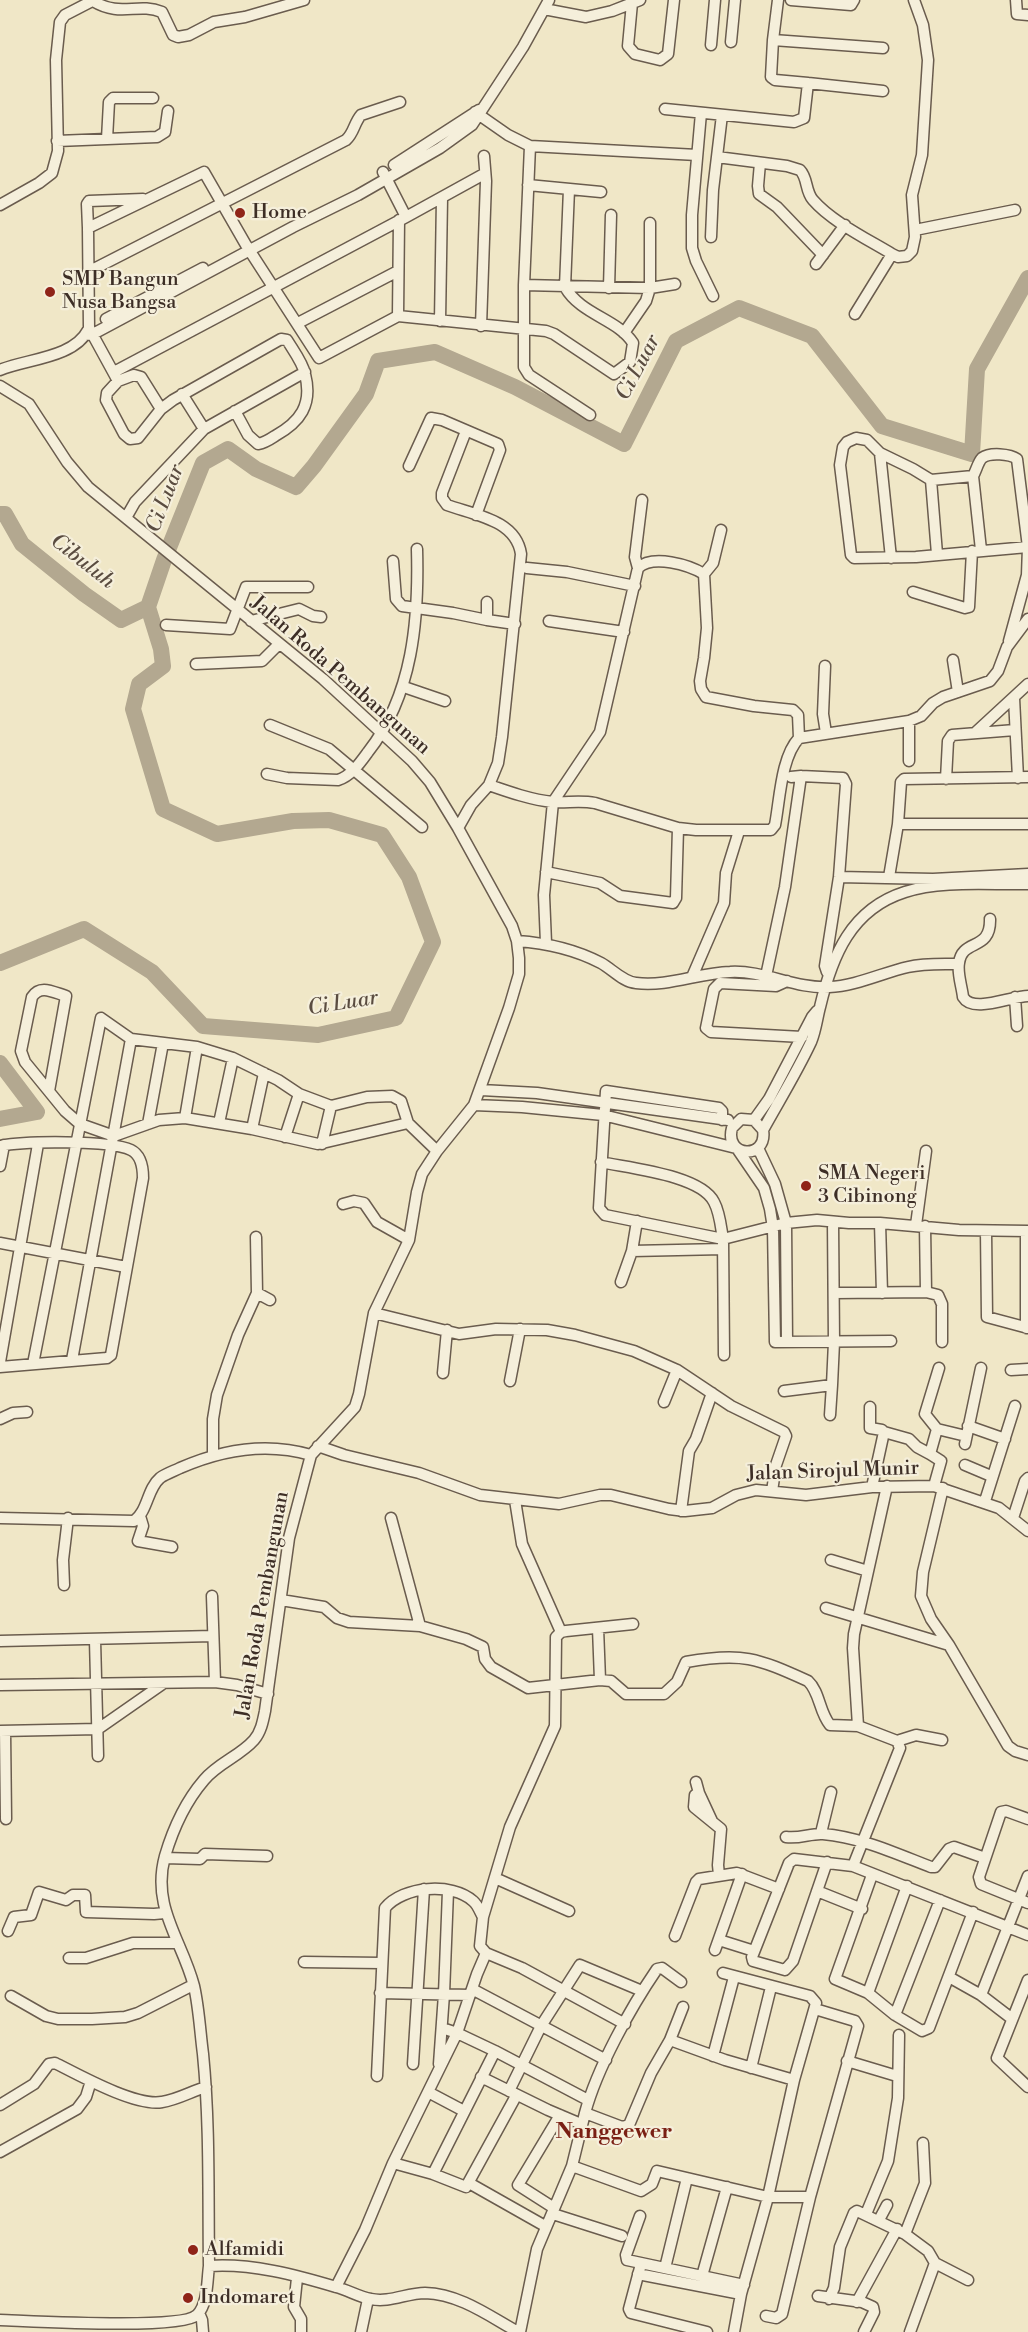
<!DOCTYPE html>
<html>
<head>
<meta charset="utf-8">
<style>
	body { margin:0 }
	canvas { display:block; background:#f0e7c7 }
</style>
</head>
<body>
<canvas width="1028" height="2332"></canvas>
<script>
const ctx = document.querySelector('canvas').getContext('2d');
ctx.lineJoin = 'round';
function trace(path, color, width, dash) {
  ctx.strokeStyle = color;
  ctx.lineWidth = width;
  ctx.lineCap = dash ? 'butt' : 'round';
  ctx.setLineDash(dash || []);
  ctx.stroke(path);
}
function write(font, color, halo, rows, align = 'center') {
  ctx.font = font + ' "Libre Bodoni",serif';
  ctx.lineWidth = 4.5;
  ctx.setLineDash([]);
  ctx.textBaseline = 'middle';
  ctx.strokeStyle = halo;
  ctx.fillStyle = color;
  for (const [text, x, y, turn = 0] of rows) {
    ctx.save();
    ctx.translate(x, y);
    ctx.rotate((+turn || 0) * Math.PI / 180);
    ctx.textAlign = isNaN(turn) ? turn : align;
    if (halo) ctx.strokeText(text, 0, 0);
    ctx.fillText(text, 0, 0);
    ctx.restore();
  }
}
trace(new Path2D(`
	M0,514H5L22,544L84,594L121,620L148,607
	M0,963L84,929L152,972L203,1026L318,1035L396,1018L433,942L409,877L382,835L329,820L293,821L217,834L163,809L133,709L139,684L163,666L161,649L148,607L164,560L203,463L228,449L256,469L296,487L314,466L366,394L378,361L435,352L515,387L624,444L676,341L739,308L812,336L882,426L972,454L977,369L1028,278
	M0,1063L37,1112L0,1119`), '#b3a890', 16);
const minor = new Path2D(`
	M791,0L851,5L854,0
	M1016,0L1017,14L1028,15
	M93,1C121,18 137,2 162,12L173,35L178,37L189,35L214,22L245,17L304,0
	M632,3L628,46L635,54L660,60L668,54L674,0
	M544,9L586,17L612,11L640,0
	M773,40L883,48
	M731,42L735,0
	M711,45L715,0
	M808,83L883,91
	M665,109L794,122L804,118L808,83L775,80L771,77L773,40L778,0
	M475,112L508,135L530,146L697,155
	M701,113L692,215V248L696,261L713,296
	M107,139L109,102L113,98H153
	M57,141L157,137L165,132L168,111
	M530,146L524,285V367L529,375L590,415
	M717,157L787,166L800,170C808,178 805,191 813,200C831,221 867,239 892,254L898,257L907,256L912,251L915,237L912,195L922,155L928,60L923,25L914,0
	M760,163L758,186L759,194L777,207L823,255
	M394,165L479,110
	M383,172L406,217
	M528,185L601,192
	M0,205L39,183L52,173L58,151L56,60L60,22L65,15L94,0
	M88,228L87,204L89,201L143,199
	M915,230L1015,210
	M711,237L713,190L722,115
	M816,264L845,225
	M88,272L346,140C354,133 354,123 361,115L400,102
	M524,285L650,288L675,284
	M609,288L611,215
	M855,314L892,254
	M398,316L399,220
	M106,319L203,268
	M440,321L442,198
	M298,323L398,271
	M481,326L486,181L484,156
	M624,333L646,301L650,288V223
	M85,335L93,334L293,227L358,195L440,148L472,125L523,47L549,0
	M0,370C26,359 74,358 88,330
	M114,372L406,217L484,174
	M118,381L134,375L141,377L161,409
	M0,386L29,404L67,462L88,487L323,679L412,761L430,782L458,828L512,926L517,941L519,958V974L509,1008L474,1105L437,1151L422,1174L417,1192L409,1240L374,1313L359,1394L355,1407L311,1455L289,1538L265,1711C263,1721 261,1732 254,1740C240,1756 218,1763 204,1780C186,1801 173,1829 165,1856C151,1907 182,1940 194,1986C199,2008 200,2031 203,2054C210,2125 208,2195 209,2266C251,2263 296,2275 336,2287C348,2290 359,2297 371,2299C389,2303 407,2293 425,2293C460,2294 489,2316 518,2332
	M182,394L204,429
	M235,411L248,435L258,444C264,443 269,440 275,436C300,422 313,405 305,374C303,363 293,350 287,340L281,339L173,400L161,409L138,438L130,439L124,434L106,400L107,393L118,381L89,328L88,228L204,172L246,245L319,358L398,316L546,331L554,334L614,374L630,362L633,343C618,319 581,315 565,287L569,189
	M466,431L442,493V498L447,505C475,515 516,520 521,554L502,737L498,763L489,785
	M880,453L891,558
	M409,466L431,418L442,420L498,444L500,450L476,515
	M973,476L981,550
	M931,480L937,554
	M127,516L135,502L204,429L305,372
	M721,530L713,563L704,574L707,628L704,658L700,681L701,689L706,697L754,706L793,710L798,715L799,738
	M393,561L396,599L402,606L453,613L487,620
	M527,568L567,572L635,586
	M638,568L635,557L642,500
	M913,592L965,608L969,607L972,551
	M487,602V620L515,624
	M251,621L299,609L313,616L321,617
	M549,621L624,632
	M166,625L230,629L246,587H308
	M1009,641L1027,575L1028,547L1017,459C1010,454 990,452 982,458C978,462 976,471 973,476L931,480L913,469L880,453L867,440L856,438L847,442L843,447L840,465L851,555L854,558L916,557L1028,547
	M953,660L958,692
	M196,664L262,661L279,644
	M825,666L823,714L826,733
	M404,687L445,701
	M1014,698L1018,778
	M270,725L329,749L422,827
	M976,732L1028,684
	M909,761V721
	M267,774L287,778L338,780C351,776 360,763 368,752C413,695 419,619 417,549
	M791,777L801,776L843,778L846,784L839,877L825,966L827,972
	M946,779L948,741L952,735L1015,730
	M898,824H1028
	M458,828L471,805L489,785C509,792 532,800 553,802C567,803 580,800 595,803L678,828L696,830H771L775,825C780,799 781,757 799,738L909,721L921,716L933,703L943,697L990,681L998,671L1007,647L1028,619
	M546,872L600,883L620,896L673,903L676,898L678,828
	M839,877L933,879L1028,874
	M889,877L898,824L901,782L904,779L1028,777
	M990,919C991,952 962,938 959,963C957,973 962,987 963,997C973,1014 1011,996 1028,996
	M517,941C547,943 574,949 601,963C612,969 623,982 636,983C668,987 698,973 730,972C764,970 795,989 829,987C856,986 882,973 908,967C924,963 942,964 958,964
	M546,943L544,895L553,802L600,732L638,568C653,554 689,565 704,574
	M766,976L785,887L801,776
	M692,977L724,903L726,873L739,831
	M787,981L776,986L720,983L714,989L706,1028L711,1032L802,1037
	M1015,997L1017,1026
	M481,1090L537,1093L728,1120
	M49,1091L66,996C53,992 40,984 32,997L21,1051L25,1062L65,1111L80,1124L114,1136L159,1120L185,1118L252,1129L318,1144L408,1123L437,1151
	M474,1105L522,1107L603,1115L736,1148
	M185,1118L197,1047
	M754,1120L769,1099L812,1017L817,1011
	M219,1123L233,1058
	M148,1124L163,1043
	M252,1129L264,1073
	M763,1130L754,1120L741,1119L732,1128C724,1158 768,1160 763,1130C779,1101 797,1072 811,1042C816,1030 817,1018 820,1007C832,956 851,909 905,892C941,880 990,885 1028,884
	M285,1137L299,1094
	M322,1144L331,1106
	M0,1146C24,1141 110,1140 131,1150C141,1155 143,1168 143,1178L111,1355L107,1358L0,1367
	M758,1148L775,1184L786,1223L787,1342
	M738,1150L764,1188L770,1209L773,1228L775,1342L891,1341
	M601,1162C628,1168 701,1175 714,1202C720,1213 721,1228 723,1239L605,1215L599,1208L606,1091L719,1108L722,1111V1120
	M0,1166L4,1145
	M343,1204L354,1201L364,1203L377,1222L409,1240
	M880,1223L882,1293
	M916,1225L926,1151
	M925,1226L926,1292
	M986,1231L987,1317L1028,1328
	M1026,1231V1328
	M256,1237L257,1293
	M0,1243L126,1267
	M632,1251L637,1221
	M621,1282L632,1251L723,1249
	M835,1293L926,1292L938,1295L942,1304V1342
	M374,1313L459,1334L496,1329L547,1330L575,1335L634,1351L677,1370L731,1406L784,1432L786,1436L776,1465L772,1491
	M724,1355L723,1239L786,1223L817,1220L849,1223H880L959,1230L1028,1231
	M72,1360L131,1039
	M0,1362L38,1144
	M33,1364L101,1018L131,1039L197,1047L233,1058L278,1080L299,1094L331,1106L367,1097L392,1096L401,1101L408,1123
	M1011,1370L1028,1369
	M443,1373L447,1330
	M510,1381L520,1329
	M784,1391L832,1385L834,1342L833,1222
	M664,1402L677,1370
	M870,1407V1428L882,1430L884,1432L872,1487
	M830,1415L832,1385
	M0,1419L13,1413L27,1412
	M968,1426L1005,1439
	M937,1429L966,1436
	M884,1432L909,1439L917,1447L930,1454
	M965,1444L981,1368
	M318,1446L344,1455L419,1473L480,1495L559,1504L600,1495H611L669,1509L685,1511L712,1508L736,1495L756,1490L806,1495L872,1487L934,1486L999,1508L1028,1531
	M213,1456V1419L217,1395L238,1335L257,1293L270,1300
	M965,1465L991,1476
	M934,1486L941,1461L930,1454L937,1429L925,1414L939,1368
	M943,1488L923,1572L921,1596L931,1619L949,1645L1008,1746L1015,1751L1028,1755
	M515,1500L522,1544L561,1632
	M985,1501L1015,1406
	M681,1511L689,1451L696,1439L712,1393
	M140,1516L143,1526L138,1541L172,1547
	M0,1518L134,1521C148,1511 147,1489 160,1478C165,1474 174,1471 180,1468C221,1450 267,1442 311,1455
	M391,1518L420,1626
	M1013,1518L1025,1481L1028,1478
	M831,1560L868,1571
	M64,1585L63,1560L68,1518
	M212,1596L215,1682
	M281,1600L324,1607L337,1618L349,1622L420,1626L466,1639L483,1647L485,1659L491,1667L528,1688L600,1680L611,1681L626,1694H664L677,1682L686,1662C742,1652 757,1658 808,1681C820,1692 819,1712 830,1725L858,1726
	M826,1608L949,1645
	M598,1628L600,1680
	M95,1640L98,1756
	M0,1641L213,1636
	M0,1685L215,1682L237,1685L268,1694
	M0,1731L98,1729L164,1683
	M5,1731L6,1819
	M897,1741L916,1735L942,1740
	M696,1782L699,1793L712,1821
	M699,1793L695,1795L694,1807L721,1829L718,1865L719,1875
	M1028,1819L1006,1811L1001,1812L979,1877L981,1884L1028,1903
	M821,1833L831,1792
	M786,1837C800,1839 811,1833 823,1834C860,1837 897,1854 931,1867H935L949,1849L954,1847L985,1858
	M165,1858L200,1859L205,1854L267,1856
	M827,1862L793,1961L785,1970L753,1961L752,1957L789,1863L794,1859L853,1866L1028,1935
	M853,1866L900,1748L897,1741L858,1726L853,1648L854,1634L887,1486
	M872,1875L835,1979L868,1993L895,2015
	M495,1878L569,1911
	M817,1891L862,1909
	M940,1900L895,2015L922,2031L929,2028L973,1912
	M8,1931L14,1917L31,1915L39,1892L66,1900L73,1895H85L86,1912L154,1914L165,1913
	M675,1936L696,1882L699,1879L737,1873L779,1889
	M719,1940L754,1951
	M715,1950L742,1874
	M69,1958H86L133,1943H177
	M304,1962L381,1963
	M723,1973L810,1996L816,2003L794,2080L768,2197L741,2294L734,2332
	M949,1977L981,1995L1011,2018
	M1028,1980L997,2058L1028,2087
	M472,1989L606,2060
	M380,1993L470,1995
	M868,1993L907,1886
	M981,1995L1028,1876
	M11,1996L46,2016L58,2019H92L125,2017L138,2013L193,1985
	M625,2024L522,1968L486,1953L480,1946L483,1917L510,1827L555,1726L556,1637L561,1632L566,1631L633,1624
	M442,2028L457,2033L495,2051L588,2100
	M670,2040L725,2060L794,2080
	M713,2056L734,1977
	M847,2061L897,2076
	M413,2064L424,1889
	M439,2064L444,1994L448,1891
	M751,2068L771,1987
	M377,2076L385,1908C403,1886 452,1882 473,1901C478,1905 480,1912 483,1917
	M481,2077L548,2110L581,2124
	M509,2091L541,2026L580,1965L642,1991
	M428,2092L464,2111
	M0,2105L34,2084L49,2064L55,2063C79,2075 136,2107 162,2102C177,2100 192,2091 206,2087
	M585,2113C597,2068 631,2007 657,1969L662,1968L681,1982
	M0,2152L77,2109L86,2097L91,2081
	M393,2163L433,2174L466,2187L516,2096
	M572,2166L641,2191L652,2184L657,2171L768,2197H810
	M433,2174L495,2051
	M469,2183L545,2226
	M554,2208L518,2185L560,2115
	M553,2214L622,2236
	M866,2214L888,2161L898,2098L899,2035
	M640,2216L626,2255L627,2260L744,2285
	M879,2220L887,2205
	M905,2234L925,2183L923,2143
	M641,2264L629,2309L631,2313L707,2332
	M665,2268L687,2178
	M638,2274L741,2294
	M702,2276L727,2187
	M297,2278L294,2307L301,2319V2332
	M336,2287L365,2230L393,2163L457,2033L477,1974L486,1953
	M818,2296L862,2302L873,2307L874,2312L864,2332
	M829,2299L834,2288L840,2247L854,2213L857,2211L905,2234L928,2251L935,2263L968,2280
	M857,2302L897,2229
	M199,2313L202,2320L203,2332
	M766,2316L776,2318L782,2314L810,2197L858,2026L855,2021L815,2009
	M0,2320C31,2321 181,2330 197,2315C208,2304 207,2281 209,2266
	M361,2332L368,2299
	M520,2332L537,2249L572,2166L585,2113L622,2127L629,2125L651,2073L670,2040L683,2007
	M910,2332L935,2263`);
trace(minor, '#6a5c4e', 13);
trace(minor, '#f5efdb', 10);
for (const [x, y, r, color] of [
	[240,213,6,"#8f2418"],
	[50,292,6,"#8f2418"],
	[806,1186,6,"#8f2418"],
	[193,2250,6,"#8f2418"],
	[188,2298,6,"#8f2418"]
]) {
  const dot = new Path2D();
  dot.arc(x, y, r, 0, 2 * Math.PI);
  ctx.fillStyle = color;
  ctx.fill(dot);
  trace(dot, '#f5efdb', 2);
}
write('20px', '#3d2e26', '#f5efdb', [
	["Home",252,213],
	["SMP Bangun",62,280],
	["Nusa Bangsa",62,303],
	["SMA Negeri",818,1174],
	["3 Cibinong",818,1197],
	["Alfamidi",205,2250],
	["Indomaret",200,2298]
], 'left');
write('20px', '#3d2e26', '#f5efdb', [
	["Jalan Roda Pembangunan",340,676,41],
	["Jalan Sirojul Munir",833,1472,-2],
	["Jalan Roda Pembangunan",263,1605,-80]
]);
write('italic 21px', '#5a4c40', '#f5efdb', [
	["Ci Luar",639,368,-62],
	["Ci Luar",166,499,-69],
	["Cibuluh",82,562,38],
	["Ci Luar",343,1004,-9]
]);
write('bold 22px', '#7a1f14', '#f5efdb', [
	["Nanggewer",614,2133]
]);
</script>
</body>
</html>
